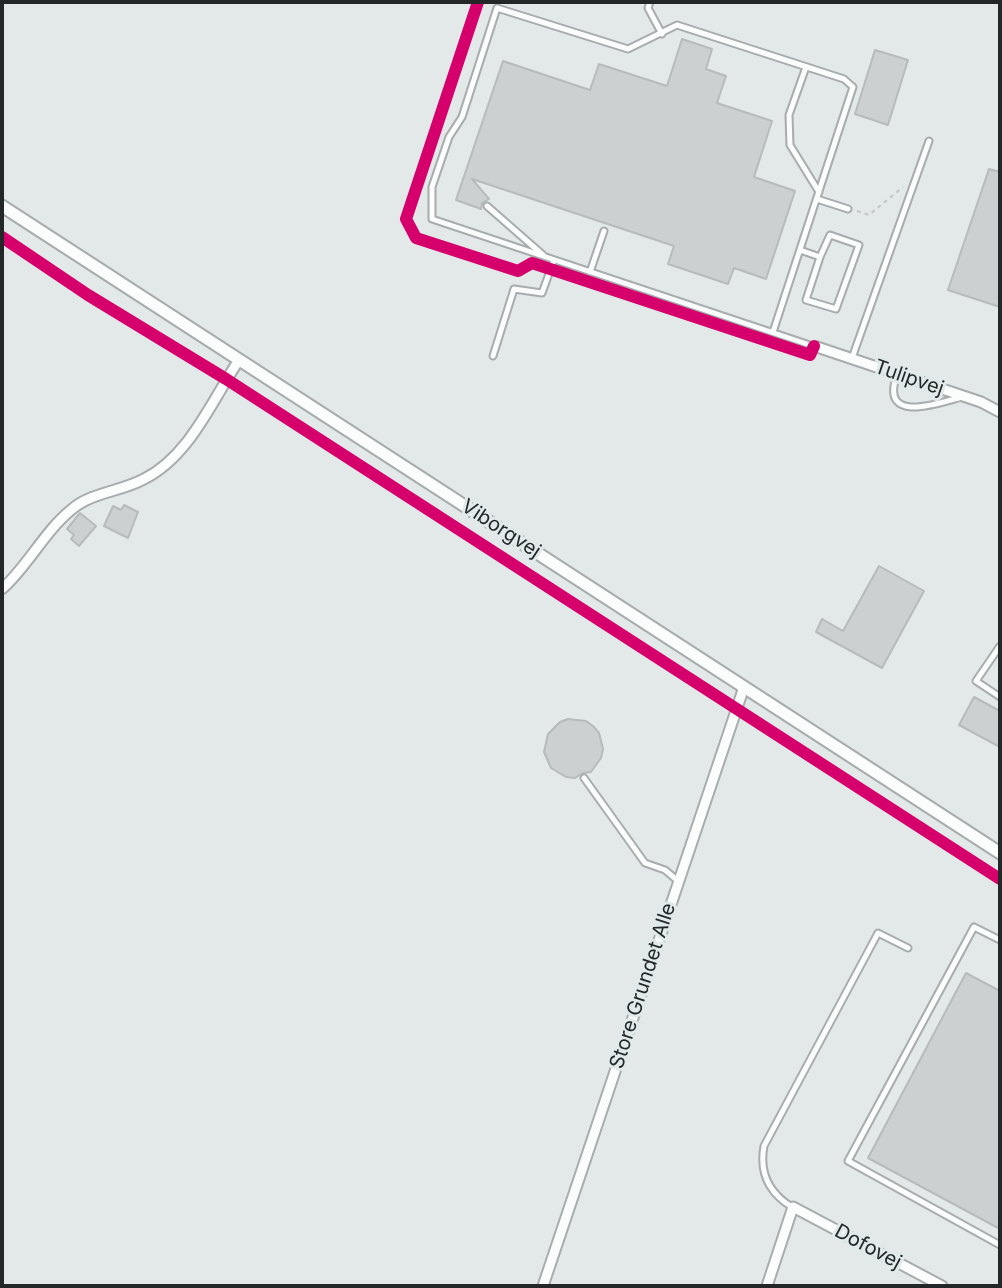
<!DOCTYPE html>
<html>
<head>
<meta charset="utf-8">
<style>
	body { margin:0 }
	#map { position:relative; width:1002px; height:1288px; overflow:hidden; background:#e3e8e9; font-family:Inter,sans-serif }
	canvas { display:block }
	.frame { position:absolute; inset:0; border:4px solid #242727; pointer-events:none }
</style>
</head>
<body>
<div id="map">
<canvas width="1002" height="1288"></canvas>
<div class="frame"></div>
</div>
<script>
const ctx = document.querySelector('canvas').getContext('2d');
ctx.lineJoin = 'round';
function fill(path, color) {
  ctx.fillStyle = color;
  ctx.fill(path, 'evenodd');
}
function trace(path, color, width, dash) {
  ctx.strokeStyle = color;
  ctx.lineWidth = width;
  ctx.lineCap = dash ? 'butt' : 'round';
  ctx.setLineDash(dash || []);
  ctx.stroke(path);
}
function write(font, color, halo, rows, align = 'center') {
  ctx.font = font + ' Inter,sans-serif';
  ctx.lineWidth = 6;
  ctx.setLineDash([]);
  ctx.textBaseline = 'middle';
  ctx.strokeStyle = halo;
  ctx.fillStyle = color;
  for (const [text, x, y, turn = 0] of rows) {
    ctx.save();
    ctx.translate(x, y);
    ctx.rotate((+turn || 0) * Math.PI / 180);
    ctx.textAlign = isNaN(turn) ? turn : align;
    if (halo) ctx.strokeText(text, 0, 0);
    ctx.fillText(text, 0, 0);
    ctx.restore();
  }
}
const building = new Path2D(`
	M682,39L712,49L706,69L726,76L717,103L772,121L754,177L795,191L766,279L734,268L728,284L668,264L674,246L472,179L489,199L482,203L481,209L456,200L503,61L590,90L599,64L667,86Z
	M875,50L908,60L888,125L855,114Z
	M989,169L1000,172V307L948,290Z
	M124,505L138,512L128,538L104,526L113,506L121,510Z
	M80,513L96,526L79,546L71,539L74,535L67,529Z
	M879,566L924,591L882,668L816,632L822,619L843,631Z
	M974,697L1000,711V747L959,725Z
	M568,719L586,721L593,726L599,733L603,749L601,758L591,772L583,773L575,778L566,777L551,768L544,752L548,734L560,722Z
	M966,973L1000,991V1229L868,1158Z`);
fill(building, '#ccd0d1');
trace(building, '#b7bbbb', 2);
const service = new Path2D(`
	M650,2L648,8L662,34
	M806,67L789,115L790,145L819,192
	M817,199L848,209
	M487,206L543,255
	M800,250L820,257L806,300L836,309L859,245L830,235L820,257
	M590,272L604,231
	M773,332L853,87L844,79L677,25L628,49L497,8L462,117L449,137L432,187V219L816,347
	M493,356L514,289L542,293L554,260
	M852,358L929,141
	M902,377L895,381C884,424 942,402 962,397
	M1000,646L976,681L1000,697
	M584,778L645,863L665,870L678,881
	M1000,940L974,927L848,1161L1000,1245
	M792,1207C769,1193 759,1173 764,1146L878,933L908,948`);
const minor = new Path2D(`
	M817,347L981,402L1000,412
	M2,589C28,566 44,532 71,510C91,492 120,492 144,479C190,456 212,400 239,360
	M543,1286L744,687
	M767,1286L793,1207L942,1286`);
const tertiary = new Path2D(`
	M2,206L1000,853`);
trace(service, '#a8acac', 9);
trace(minor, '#a8acac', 13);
trace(tertiary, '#a8acac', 15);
trace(new Path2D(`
	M857,211L869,215L903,187`), '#c4c6c7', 2, [4, 4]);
trace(service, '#fbfcfc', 5);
trace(minor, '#fbfcfc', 9);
trace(tertiary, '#fbfcfc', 11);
trace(new Path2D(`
	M478,2L406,219L416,238L518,271L532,263L810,355L814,346
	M2,237L88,295L226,379L1000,879`), '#d6006c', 12);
write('20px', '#242727', '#e1eaeb', [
	["Tulipvej",909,378,19],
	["Viborgvej",501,529,33],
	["Store Grundet Alle",643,986,-72],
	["Dofovej",868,1247,28]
]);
</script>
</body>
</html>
